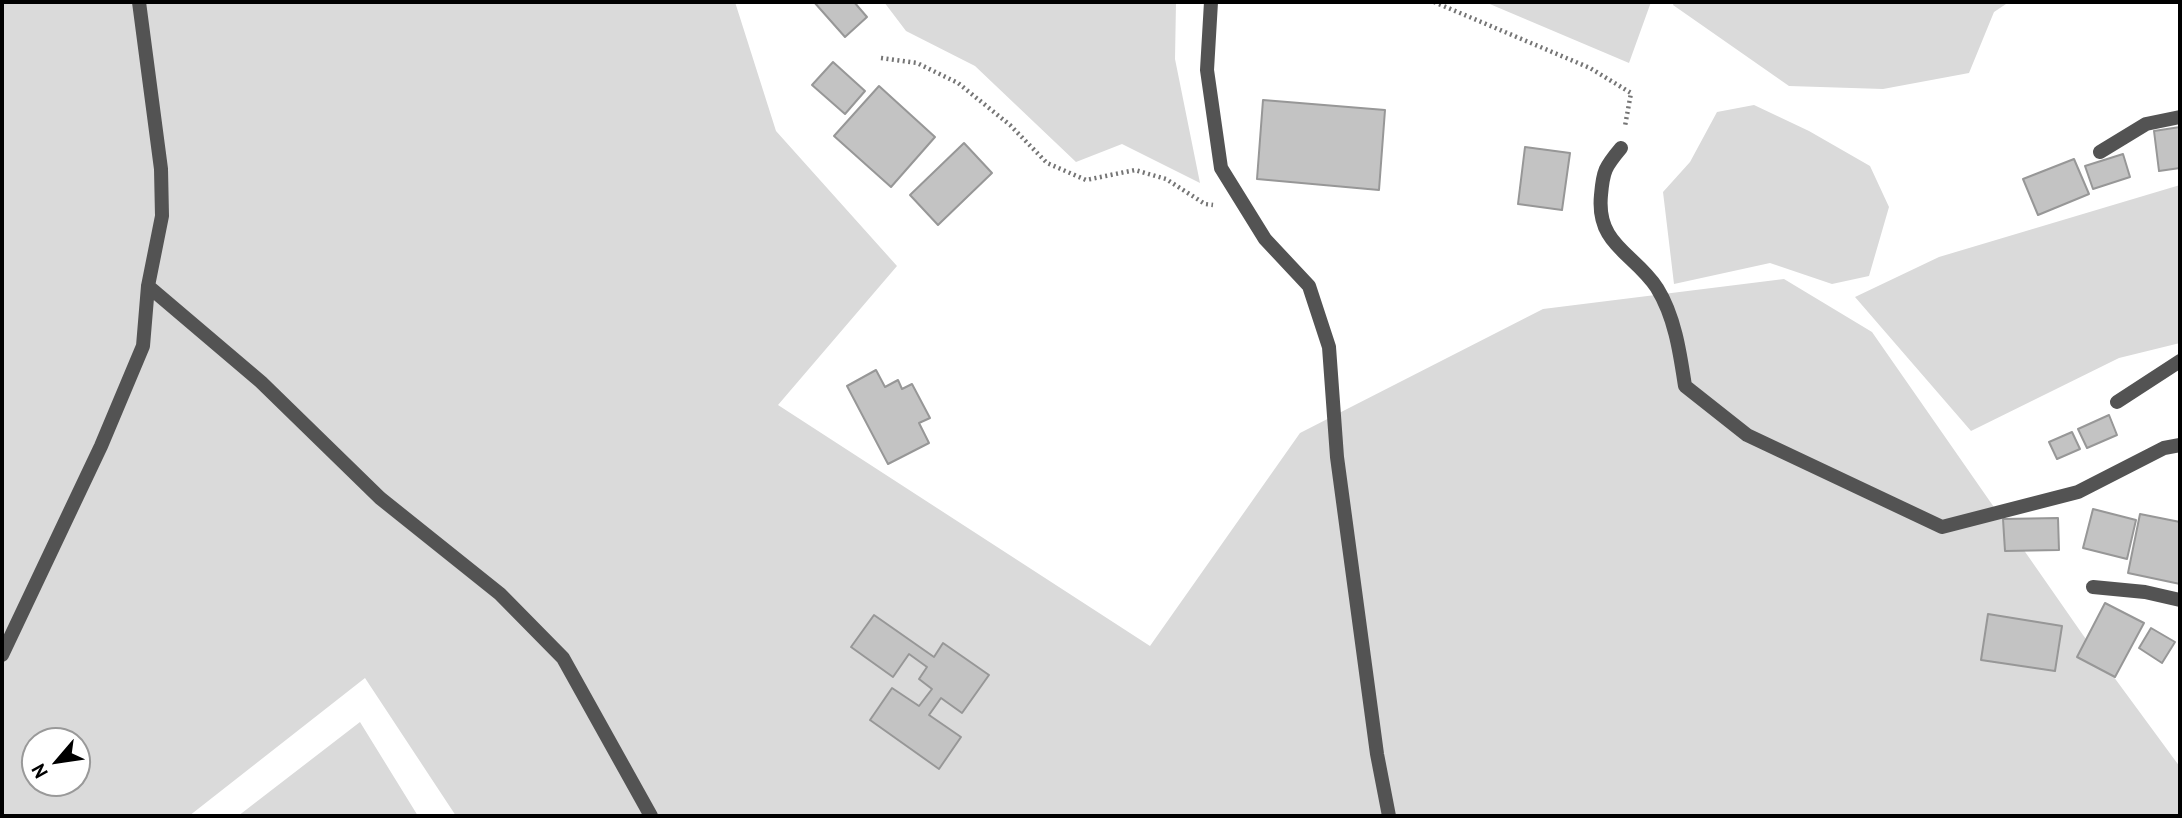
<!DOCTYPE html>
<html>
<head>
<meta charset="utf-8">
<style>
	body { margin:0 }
	#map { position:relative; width:2182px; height:818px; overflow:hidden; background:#fff; font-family:"PT Sans",sans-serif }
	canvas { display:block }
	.frame { position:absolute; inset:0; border:4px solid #000; pointer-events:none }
	.north { position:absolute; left:21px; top:727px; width:70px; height:70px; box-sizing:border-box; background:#fff; border:2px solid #999; border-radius:50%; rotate:241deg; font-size:19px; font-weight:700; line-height:28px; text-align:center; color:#000 }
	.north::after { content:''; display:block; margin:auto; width:24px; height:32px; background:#000; clip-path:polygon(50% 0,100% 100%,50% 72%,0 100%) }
</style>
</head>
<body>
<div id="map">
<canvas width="2182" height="818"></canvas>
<div class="frame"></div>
<div class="north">N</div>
</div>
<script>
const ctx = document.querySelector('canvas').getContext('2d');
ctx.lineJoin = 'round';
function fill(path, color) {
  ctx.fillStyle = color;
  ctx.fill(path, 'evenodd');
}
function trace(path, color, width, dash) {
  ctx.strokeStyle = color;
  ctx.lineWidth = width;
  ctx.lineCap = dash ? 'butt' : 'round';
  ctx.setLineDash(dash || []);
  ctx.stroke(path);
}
fill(new Path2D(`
	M2,2H735L776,131L897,266L778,405L1150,646L1300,433L1543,309L1784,279L1872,332L2083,635L2180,767V816H456L365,678L189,816H2ZM35,741H77V783H35Z
	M884,2H1176L1175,59L1200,183L1122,144L1076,162L975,66L906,31Z
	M1485,2H1651L1629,63Z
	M1674,2H2009L1994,12L1969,73L1883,89L1789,86L1673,5Z
	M1754,105L1809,131L1870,166L1889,207L1869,276L1832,284L1770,263L1674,284L1663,192L1690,162L1717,112Z
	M2180,185V343L2119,358L1971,431L1855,297L1939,257Z
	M360,722L418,816H238Z`), '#dadada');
const building = new Path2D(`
	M814,2H854L867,17L845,37Z
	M833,62L865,91L845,114L812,85Z
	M879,86L935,137L891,187L834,136Z
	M1263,100L1385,110L1379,190L1257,179Z
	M2180,127V168L2159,171L2154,131Z
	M964,143L992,173L938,225L910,195Z
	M1525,147L1570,153L1562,210L1518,204Z
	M2123,154L2130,177L2093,189L2085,166Z
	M2074,159L2089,194L2038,215L2023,179Z
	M876,370L885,387L898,380L902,389L912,384L930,418L919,423L929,443L888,464L847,386Z
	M2109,415L2117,435L2087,448L2078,429Z
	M2072,432L2080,449L2057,459L2049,442Z
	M2093,509L2136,520L2127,559L2083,548Z
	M2140,514L2180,522V584L2128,573Z
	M2058,518L2059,550L2005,551L2003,519Z
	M2105,603L2144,623L2115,677L2077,657Z
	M1988,614L2062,626L2055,671L1981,660Z
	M874,615L934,657L943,643L989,675L962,713L941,698L929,715L961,737L939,769L870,720L892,688L919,706L932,689L919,679L927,667L909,654L893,677L851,647Z
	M2151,628L2175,642L2162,663L2139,648Z`);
fill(building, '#c3c3c3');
trace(building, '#979797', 2);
trace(new Path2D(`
	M1434,2L1590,68L1631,93L1625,126
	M881,58L917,63L958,83L1010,125L1047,163L1086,180L1135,170L1166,179L1205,204L1213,205`), '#757575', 4.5, [2, 3.5]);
trace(new Path2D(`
	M2117,402L2180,361
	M2093,587L2145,592L2180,600`), '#535353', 14);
trace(new Path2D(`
	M1211,2L1207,70L1221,168L1265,239L1309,286L1329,347L1337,457L1377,754L1389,816
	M1621,148C1605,167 1603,171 1601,195C1596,245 1634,253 1657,288C1675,317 1680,353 1685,386L1747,435L1942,527L2078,492L2164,448L2180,445
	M2100,152L2146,124L2180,117
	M148,286L261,382L380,498L500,594L563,658L651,816
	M2,655L101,446L143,346L148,286L162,216L161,169L139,2`), '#535353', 14);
</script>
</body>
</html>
